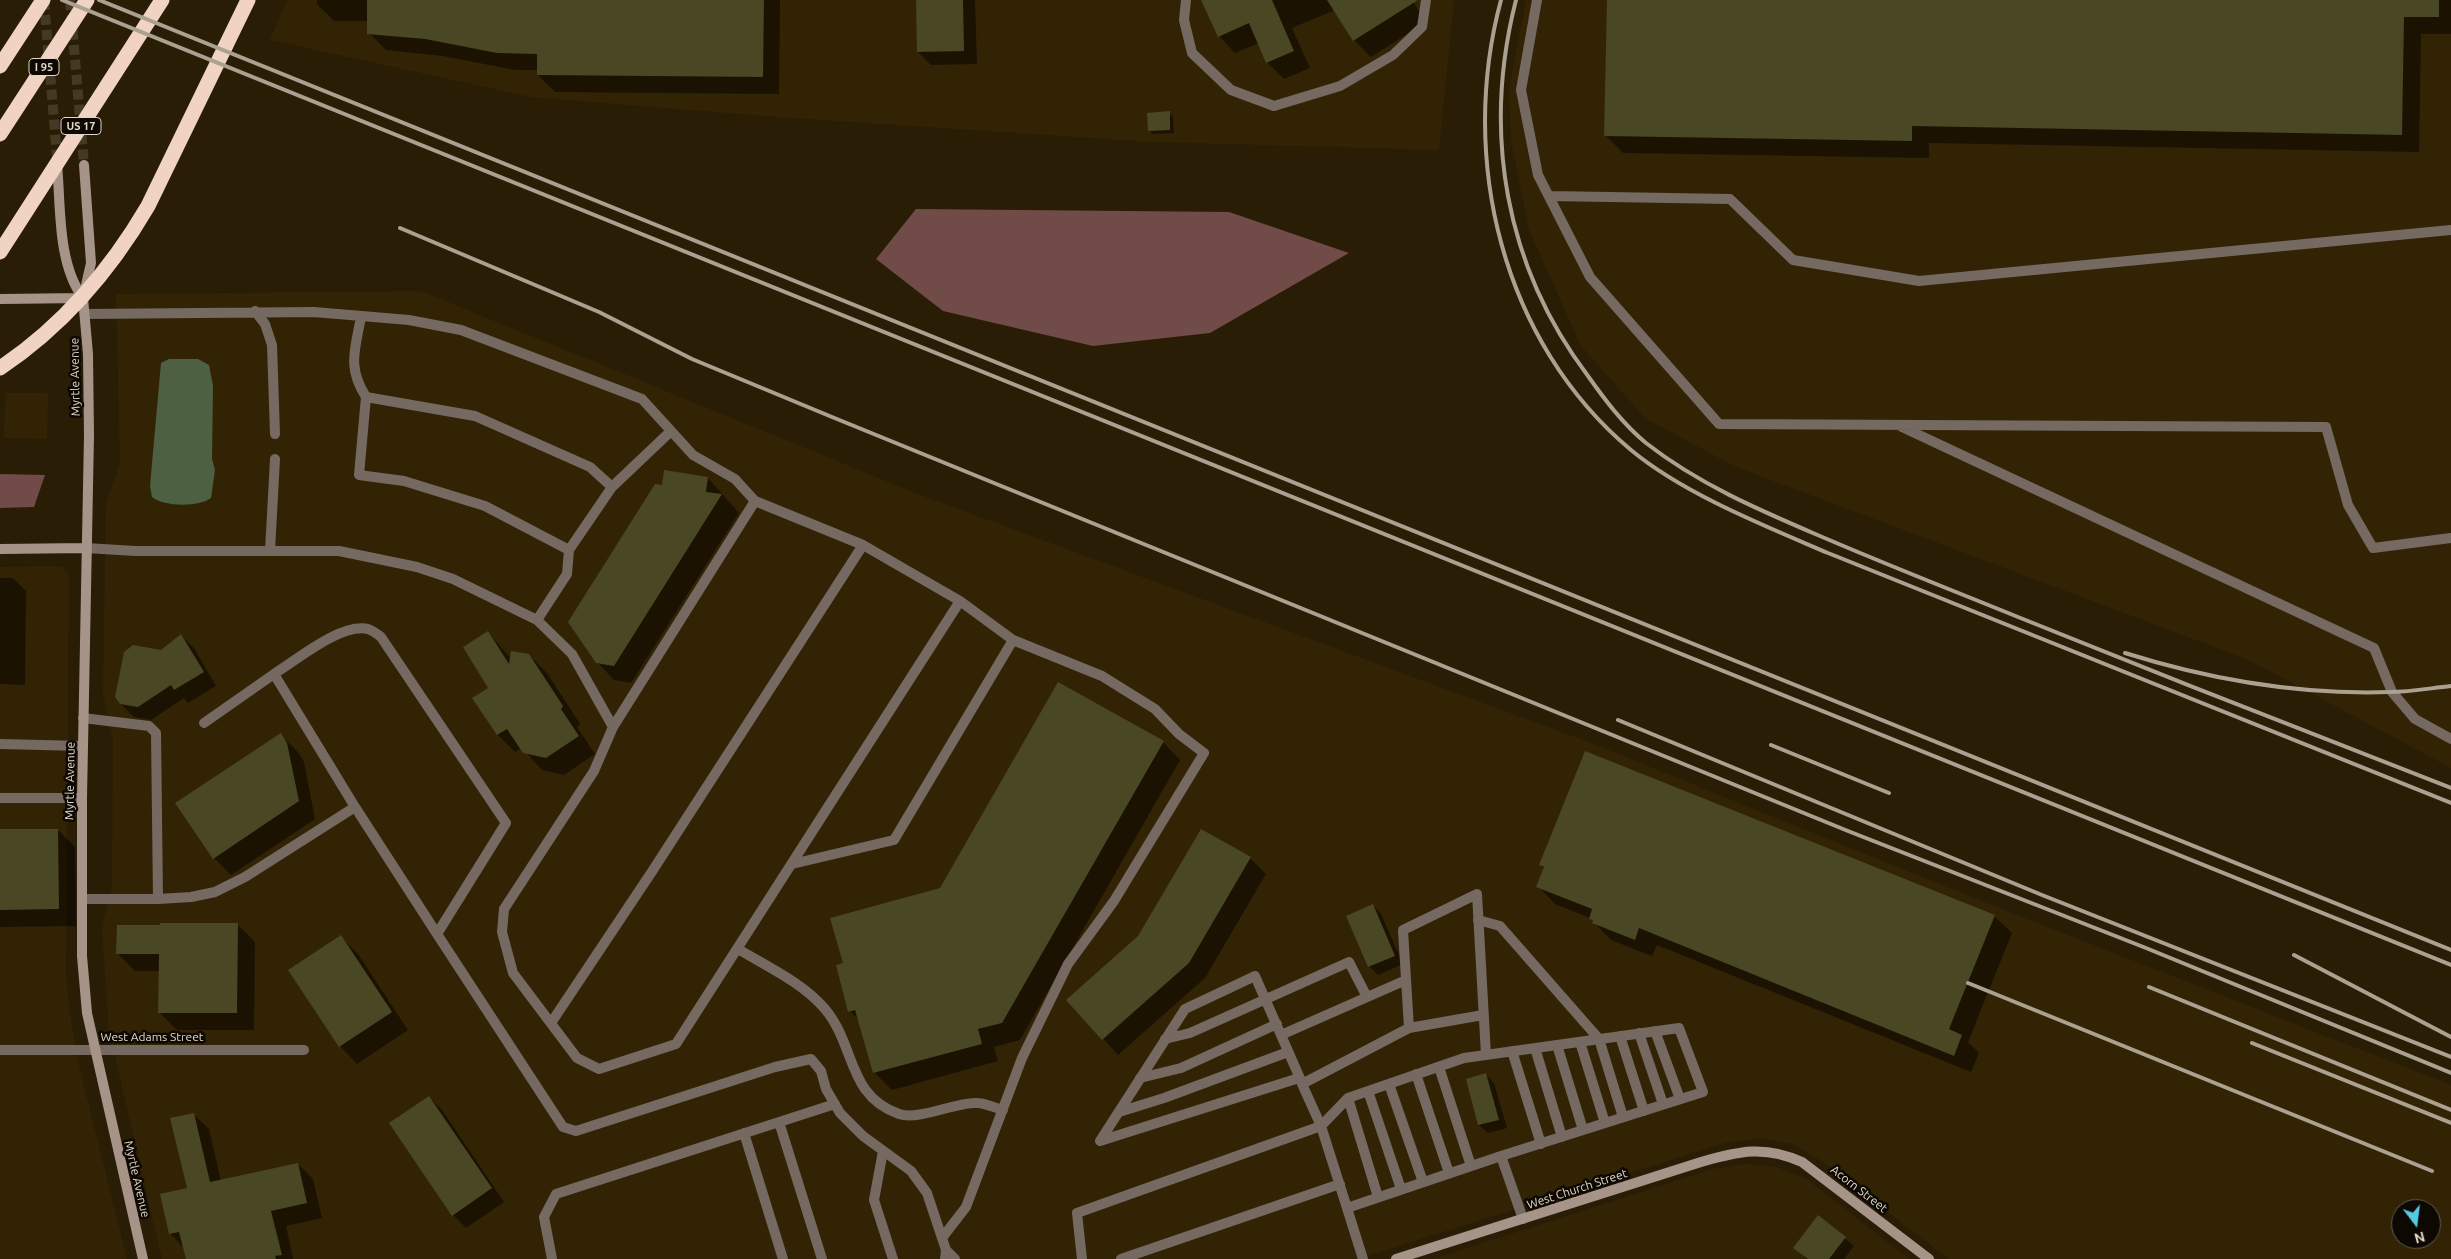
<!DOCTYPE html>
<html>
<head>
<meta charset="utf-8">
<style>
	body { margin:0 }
	#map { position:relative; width:2451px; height:1259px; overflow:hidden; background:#291d06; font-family:Ubuntu,sans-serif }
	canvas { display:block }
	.north { position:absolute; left:2391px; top:1199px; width:50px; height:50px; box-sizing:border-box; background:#0d0802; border:1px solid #615b52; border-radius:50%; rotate:165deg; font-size:14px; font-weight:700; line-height:20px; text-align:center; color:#e0d7ca }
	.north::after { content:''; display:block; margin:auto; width:18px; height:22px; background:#57c9e2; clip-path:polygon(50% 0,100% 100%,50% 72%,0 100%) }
</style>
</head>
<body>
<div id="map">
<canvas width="2451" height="1259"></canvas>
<div class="north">N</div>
</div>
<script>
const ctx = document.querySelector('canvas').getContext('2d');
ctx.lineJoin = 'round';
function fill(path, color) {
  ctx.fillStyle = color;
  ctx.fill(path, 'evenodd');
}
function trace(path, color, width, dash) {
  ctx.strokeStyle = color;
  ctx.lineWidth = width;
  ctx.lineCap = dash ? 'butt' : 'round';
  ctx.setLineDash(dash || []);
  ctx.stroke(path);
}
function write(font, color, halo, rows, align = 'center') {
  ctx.font = font + ' Ubuntu,sans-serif';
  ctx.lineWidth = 5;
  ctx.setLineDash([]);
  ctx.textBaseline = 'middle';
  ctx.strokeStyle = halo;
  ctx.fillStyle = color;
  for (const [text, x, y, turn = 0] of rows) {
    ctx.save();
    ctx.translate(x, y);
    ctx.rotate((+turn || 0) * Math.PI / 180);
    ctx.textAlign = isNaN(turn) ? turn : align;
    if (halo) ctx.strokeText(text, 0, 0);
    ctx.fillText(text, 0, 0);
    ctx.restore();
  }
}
fill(new Path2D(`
	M287,0H1454L1439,150L1153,142L776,117L531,97L270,40Z
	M1526,0H2451V768L2249,660L1736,467L1646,419L1581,346L1529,230L1511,140L1509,90Z
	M421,291L918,494L1586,741L1999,908L2451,1085V1259H1949L1823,1162L1793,1144L1761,1138L1725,1143L1358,1259H162L109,1031L102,927L112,886L113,740L103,694L106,502L120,463L116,294ZM2401,1209H2431V1239H2401Z
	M5,393H48L47,439L4,438Z
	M56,566L63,567L69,575L66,971L69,1008L78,1061L127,1259H0V567Z
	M1744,1164L1777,1167L1808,1180L1909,1259H1433L1713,1169Z`), '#332305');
fill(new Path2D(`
	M916,209L1229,212L1349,253L1210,333L1093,346L943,311L876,259Z
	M0,474L45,475L34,507L0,508Z`), '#714b47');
fill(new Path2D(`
	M169,359H198L209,365L213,386L212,459L215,470L211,498C199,507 164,507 152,497L150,486L161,363Z`), '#4e6042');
fill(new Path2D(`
	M317,0H780L779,94L555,92L538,75V70H515L443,56L386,50L369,33V21H334L317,4Z
	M917,0H975L977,64L931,65L918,52Z
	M1203,0H1412L1426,22L1371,57L1354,40L1335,10L1292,28L1310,68L1284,79L1267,62L1259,43L1235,53L1219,36Z
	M1608,0H2451V34H2421L2419,152L1929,143V158L1623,153L1605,135Z
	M1169,113L1173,117L1174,133L1153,134L1149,130Z
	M708,478L739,513L631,683L614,680L597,662L663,486Z
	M0,578H13L26,591L25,685L0,684Z
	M488,632L511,659L529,655L547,673L580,724L577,727L595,754L564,775L542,770L522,748L515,752L498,735L490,688Z
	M181,635L194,648L216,686L188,703L184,698L151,720L134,717L121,704L161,652Z
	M280,734L298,752L304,762L315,819L231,875L214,858Z
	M1163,742L1180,760L1020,1040L994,1047L998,1061L892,1090L874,1072L860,1021L850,1011L844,964L941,889Z
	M0,830H58L75,847L76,926L0,927Z
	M1250,858L1266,874L1205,978L1118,1055L1068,1000Z
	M1540,865L1994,916L2012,933L1968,1042L1979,1053L1971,1072L1657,945L1652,956L1611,940L1590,918L1555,904L1538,886L1545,869Z
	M1373,905L1381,914L1403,964L1378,975L1369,966Z
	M237,924L255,942L254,1030H177L159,1012L160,971H135L118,954Z
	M341,937L358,954L408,1030L357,1064L340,1046Z
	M1486,1075L1494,1083L1507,1128L1488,1133L1479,1125Z
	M429,1097L442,1110L504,1202L466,1228L453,1215Z
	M193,1114L209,1129L221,1181L298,1164L313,1179L322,1218L286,1226L293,1259H187L184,1248L170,1233L188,1189Z
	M1818,1217L1854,1246L1844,1259H1807L1795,1247Z`), '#0007');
fill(new Path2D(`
	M367,0H764L763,77L537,75V54L497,53L425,39L367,34Z
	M916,0H963L964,51L917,52Z
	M1201,0H1272L1294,51L1266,63L1249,23L1218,37Z
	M1327,0H1418L1353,41Z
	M1607,0H2439V17H2404L2402,135L1912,126V141L1604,136Z
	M1170,111V130L1148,131L1147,113Z
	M664,470L708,477L706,492L722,494L614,666L596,663L568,622L655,484L662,485Z
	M488,631L509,664L511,651L529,654L563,706L561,709L579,736L546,758L523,753L507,729L497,735L472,698L488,688L463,647Z
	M181,634L204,672L174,690L171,685L138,707L120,704L115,697L124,652L133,645L161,650Z
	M1058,682L1164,741L1002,1023L978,1029L982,1044L873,1073L855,1010L848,1012L836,965L843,963L830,918L940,888Z
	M281,733L287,743L299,801L213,859L175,803Z
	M1585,751L1995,915L1949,1029L1962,1035L1954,1056L1639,928L1635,940L1592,923L1593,920L1589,919L1592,909L1536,887L1544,867L1539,865Z
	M0,829H58L59,909L0,910Z
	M1201,829L1251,857L1189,963L1102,1040L1066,1000L1138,936Z
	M1373,904L1395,956L1368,967L1346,916Z
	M160,923H238L237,1013H158L159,954H116L117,925H160Z
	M341,935L392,1012L339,1047L288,970Z
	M1486,1073L1499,1120L1478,1125L1466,1079Z
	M429,1096L492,1188L452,1216L389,1123Z
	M194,1113L210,1182L298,1163L307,1203L271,1211L282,1255L275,1256L276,1259H186L179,1232L169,1234L160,1194L187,1188L170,1118Z
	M1818,1215L1846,1237L1829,1259H1808L1793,1248Z`), '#494724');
trace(new Path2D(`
	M44,0L57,157
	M70,0L84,165`), '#443923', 10, [10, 5]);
trace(new Path2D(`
	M1186,0L1184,20L1192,53L1231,90L1274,106L1340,86L1393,55L1422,27L1426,0
	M1537,0L1521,90L1538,175L1590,277L1719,424L2326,427L2348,505L2373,548L2451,538
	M1549,196L1730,199L1793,260L1919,281L2451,230
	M255,311L265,324L272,345L275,434
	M85,314L314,312L409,320L461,330L642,399L693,455L735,479L755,501L863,545L960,601L1013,640L1102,676L1155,709L1179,734L1204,753L1114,901L1068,964L1022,1058L966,1207L942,1238
	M361,317C355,350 347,367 366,397
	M1902,427L2374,648L2392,692L2415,719L2451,739
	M755,501L613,727L594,771L504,909L502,932L513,973L577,1058L599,1069L676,1044L960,601
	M86,548L135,551H339L417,567L453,579L537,620L572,654L613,727
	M569,550L485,506L404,481L359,475L366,397L475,416L590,467L612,487
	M270,551L275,459
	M537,620L567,574L569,550L612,487L671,431
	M274,674C297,660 340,623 368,629C372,630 377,634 381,637L506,823L437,934L563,1127L576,1131L775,1067L811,1059L821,1071L826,1089L840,1113L863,1136L911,1171L927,1193L946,1250
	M0,744L83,746
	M355,807L437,934
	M792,864L894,840L1013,640
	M82,899H158L156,733L149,726L83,718
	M158,899L191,897L215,892L245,877L355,807L274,674L204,723
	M1478,920L1500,926L1599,1039L1623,1117
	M738,949C768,967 803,983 825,1009C856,1046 847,1096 899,1114C919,1121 958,1101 977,1103C985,1103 995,1108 1003,1110
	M551,1023L653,870L863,545
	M1409,1028L1483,1015
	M1655,1031L1680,1099
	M1639,1033L1663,1104
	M1281,1035L1255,976L1185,1009L1100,1141L1299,1078
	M1620,1036L1644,1111
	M1165,1039L1190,1033L1349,962L1367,997
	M1580,1042L1605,1123
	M1557,1045L1583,1130
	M1535,1048L1562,1137
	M1512,1051L1541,1144
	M1439,1067L1471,1166
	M1416,1074L1449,1173
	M1140,1078L1181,1068L1277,1024
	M1302,1083L1281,1035L1406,980
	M1389,1084L1423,1182
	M1368,1091L1401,1189
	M1348,1098L1378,1197
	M1119,1112L1164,1098L1288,1052
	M779,1122L822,1259
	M744,1133L783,1259
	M883,1151L874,1200L893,1259
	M1347,1208L1321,1126L1348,1098L1464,1058L1679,1028L1703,1092L1501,1156
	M552,1259L544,1217L556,1194L835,1104
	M945,1259L946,1250L955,1259
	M1082,1259L1077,1213L1321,1126L1302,1084L1409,1028L1403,930L1477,894L1486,1055
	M1121,1259L1340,1184
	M1363,1259L1347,1208L1501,1156L1523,1219`), '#756962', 10);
trace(new Path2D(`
	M0,798H82
	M0,1050H304`), '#756962', 10);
trace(new Path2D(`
	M57,164C61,206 57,263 83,298
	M84,165L91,263L83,298L88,354L89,435L82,798V956L87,1013L143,1259
	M0,299L83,298
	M0,549L86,548
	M1396,1259L1701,1162C1739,1151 1765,1145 1802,1162L1929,1259`), '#a69489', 10);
trace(new Path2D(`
	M0,66L43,0
	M0,134L87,0
	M0,252L162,0
	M0,368C63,326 110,271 148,206L248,0`), '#f0d3c2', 15);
trace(new Path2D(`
	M62,0L2451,965
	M99,0L2451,950
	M1501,0C1458,159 1502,342 1631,450C1684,494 1765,526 1828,553L2451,803
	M1516,0C1482,133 1505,266 1588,376C1605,400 1623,424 1646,443C1701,486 1764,512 1827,539C1890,566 1954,591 2018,617C2162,675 2306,732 2451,788
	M400,228L599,312L692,359L832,417L1848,831L2146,948L2451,1073
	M2125,653C2211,680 2300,695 2390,692C2411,692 2431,688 2451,686
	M1618,720L2042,895L2451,1057
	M1771,745L1889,793
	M2294,955L2451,1037
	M1968,983L2432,1171
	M2149,987L2451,1110
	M2252,1043L2451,1123`), '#aba191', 4);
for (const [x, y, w] of [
	[44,67,30],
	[81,126,40]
]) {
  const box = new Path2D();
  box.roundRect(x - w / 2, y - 8.5, w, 17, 4);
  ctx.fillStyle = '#0d0802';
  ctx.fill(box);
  trace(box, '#e0d7ca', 1);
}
write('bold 11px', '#e0d7ca', null, [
	["I 95",44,67],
	["US 17",81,126]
]);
write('12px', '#e0d7ca', '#0d0802', [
	["Myrtle Avenue",75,377,-91],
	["Myrtle Avenue",70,781,-89],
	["West Adams Street",152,1037],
	["Myrtle Avenue",137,1179,77],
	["West Church Street",1577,1189,-18],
	["Acorn Street",1859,1189,38]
]);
</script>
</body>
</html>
